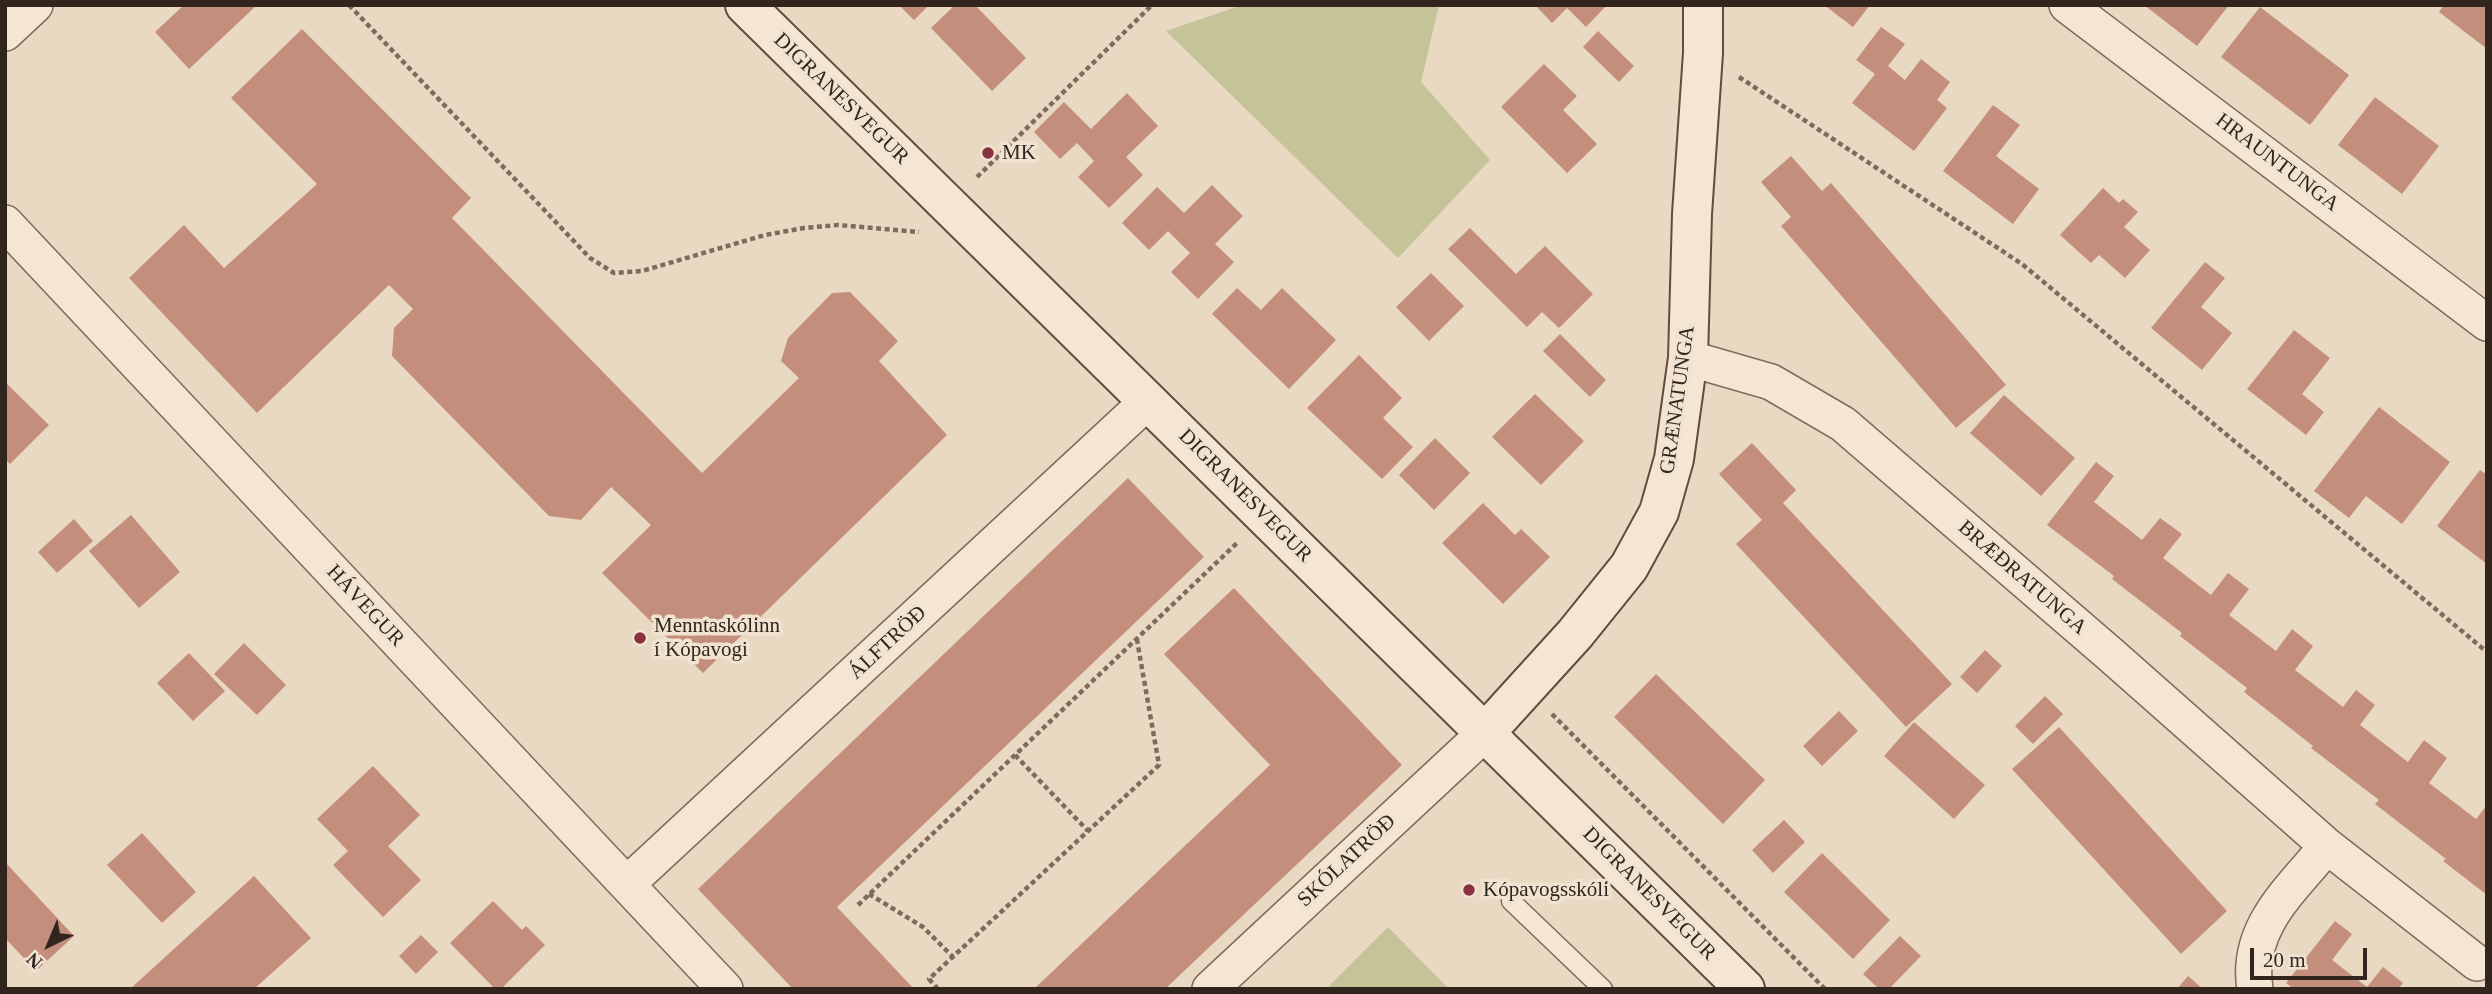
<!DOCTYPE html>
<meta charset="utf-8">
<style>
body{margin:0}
#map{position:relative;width:2492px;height:994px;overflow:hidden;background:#e9d8c2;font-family:"Times New Roman",serif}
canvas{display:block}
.frame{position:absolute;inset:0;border:7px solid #32251e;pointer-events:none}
.north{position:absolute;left:14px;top:910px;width:70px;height:70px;-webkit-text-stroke:5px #f1e3d1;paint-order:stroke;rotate:223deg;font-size:19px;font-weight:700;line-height:28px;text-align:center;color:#32251e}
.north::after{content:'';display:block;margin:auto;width:24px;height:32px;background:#32251e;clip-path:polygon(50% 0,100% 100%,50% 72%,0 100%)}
.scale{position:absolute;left:2250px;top:948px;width:117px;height:32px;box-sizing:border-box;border:4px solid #32251e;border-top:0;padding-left:9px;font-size:21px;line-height:24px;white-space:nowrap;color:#32251e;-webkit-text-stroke:5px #f1e3d1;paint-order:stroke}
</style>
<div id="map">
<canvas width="2492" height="994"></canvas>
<div class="frame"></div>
<div class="north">N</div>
<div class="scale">20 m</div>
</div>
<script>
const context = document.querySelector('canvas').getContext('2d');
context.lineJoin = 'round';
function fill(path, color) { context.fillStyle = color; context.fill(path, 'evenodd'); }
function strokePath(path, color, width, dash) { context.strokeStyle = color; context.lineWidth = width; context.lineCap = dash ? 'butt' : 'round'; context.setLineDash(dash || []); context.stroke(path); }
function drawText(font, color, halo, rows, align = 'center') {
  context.font = font + ' "Times New Roman",serif'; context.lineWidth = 7; context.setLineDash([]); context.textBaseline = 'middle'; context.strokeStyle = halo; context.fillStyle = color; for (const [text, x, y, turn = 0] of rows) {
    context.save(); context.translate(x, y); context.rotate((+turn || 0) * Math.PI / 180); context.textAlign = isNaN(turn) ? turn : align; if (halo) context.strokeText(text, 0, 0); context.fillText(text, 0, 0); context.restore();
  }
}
fill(new Path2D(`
 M1242,5H1439L1421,82L1490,160L1398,258L1166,31Z
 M1388,927L1449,989H1326Z`), '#c5c498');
fill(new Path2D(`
 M184,5H257L189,69L155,32Z
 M899,5H929L914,20Z
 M955,5H975L1026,58L992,91L931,28Z
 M1535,5H1607L1586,27L1567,8L1552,23Z
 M1824,5H1870L1853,27Z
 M2144,5H2229L2197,46Z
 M2444,5H2487V49L2439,12Z
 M2260,7L2349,75L2310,125L2221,57Z
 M1881,27L1905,44L1888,66L1905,80L1921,59L1950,82L1937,100L1947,108L1914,151L1852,103L1875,74L1856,60Z
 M302,29L471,198L452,218L702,473L799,378L781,361L788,338L832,293L850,292L898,341L879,361L947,435L703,673L602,573L651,525L611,487L581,520L549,516L392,356L394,328L413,309L389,285L257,413L129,278L184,225L224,268L317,184L231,98Z
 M1598,31L1634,66L1619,82L1583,47Z
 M1544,64L1577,96L1563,110L1597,144L1567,173L1501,107Z
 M1127,93L1158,126L1126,157L1143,175L1109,208L1078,177L1094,161L1077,143L1060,159L1034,132L1064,102L1091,129Z
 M2375,97L2439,146L2402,194L2338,145Z
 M1993,105L2020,125L1996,156L2039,189L2013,224L1943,171Z
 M1791,156L1822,191L1831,183L2006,385L1956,428L1781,226L1791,217L1761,182Z
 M1212,185L1243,216L1215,244L1234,262L1198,299L1171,272L1190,253L1168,231L1149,250L1122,223L1157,187L1184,213Z
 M2103,188L2119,203L2123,199L2138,212L2124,227L2150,250L2125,278L2099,255L2091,263L2060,235Z
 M1470,228L1516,274L1545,246L1593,294L1559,328L1542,312L1527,327L1448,249Z
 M2205,262L2225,278L2201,307L2232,333L2202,370L2151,328Z
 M1431,273L1464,306L1429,341L1396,307Z
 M1237,288L1261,310L1282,288L1336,340L1289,389L1212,314Z
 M2294,330L2330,358L2302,394L2324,412L2306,435L2247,389Z
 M1560,334L1606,380L1590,397L1543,351Z
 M1359,355L1402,398L1383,418L1413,447L1382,479L1307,408Z
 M5,382L49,425L10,464L5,459Z
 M1535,394L1584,441L1541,485L1492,437Z
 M2004,395L2075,458L2041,496L1970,433Z
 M2379,407L2450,462L2402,524L2366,496L2349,518L2314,491Z
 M1435,438L1470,473L1434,510L1399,475Z
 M1752,443L1796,490L1783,503L1952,684L1906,727L1736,544L1762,520L1719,474Z
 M2096,462L2114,476L2094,502L2142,540L2160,518L2182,534L2163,558L2211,595L2228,573L2249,589L2229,615L2276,651L2292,629L2313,646L2295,670L2343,707L2356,690L2375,705L2360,725L2408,762L2424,740L2447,758L2429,783L2476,819L2487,805V895L2443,861L2446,859L2375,804L2379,800L2311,748L2313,746L2244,692L2247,688L2180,636L2182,633L2112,579L2114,576L2047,525Z
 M2480,470L2487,475V564L2437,526Z
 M1128,478L1204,557L837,907L914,989H793L698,889Z
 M1483,503L1515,535L1521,529L1550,557L1503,604L1442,543Z
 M131,515L180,572L139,608L89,551Z
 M74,519L93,541L57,573L38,552Z
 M1234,588L1402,765L1165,989H1034L1270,765L1164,654Z
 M244,643L286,685L257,715L214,674Z
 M1985,650L2002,666L1977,693L1960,677Z
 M189,653L225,691L193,721L157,683Z
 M1656,674L1765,780L1723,824L1614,717Z
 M2045,696L2063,714L2033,744L2015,726Z
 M1839,711L1858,731L1822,766L1803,746Z
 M1914,722L1985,785L1954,819L1884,756Z
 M2059,727L2227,911L2181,954L2012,769Z
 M373,766L420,815L388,846L421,880L383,917L333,865L348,851L317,819Z
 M1784,820L1805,842L1773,873L1752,850Z
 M142,833L196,892L162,923L107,865Z
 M1822,853L1890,920L1853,959L1784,892Z
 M5,862L74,936L36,971L5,938Z
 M254,876L311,938L254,989H130Z
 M493,901L522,930L526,926L545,945L501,989H495L450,943Z
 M2335,921L2352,934L2332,960L2367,987L2383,967L2403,983L2398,989H2294L2286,983Z
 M421,935L438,952L416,974L399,956Z
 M1900,936L1921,956L1889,989H1879L1863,974Z
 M2188,976L2203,989H2177Z`), '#c38f7c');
const lane = new Path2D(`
 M1511,901L1603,989`);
const street = new Path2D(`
 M2067,5L2487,323
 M5,33L35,5
 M5,223L725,989
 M1688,358L1771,382L1843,424L2111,655L2327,846L2477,963
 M627,884L1148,401
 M1210,989L1485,733
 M2255,989C2245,928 2291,890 2327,846`);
const secondary = new Path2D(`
 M745,5L1745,989
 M1485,733L1575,634L1629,567L1659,512L1674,459L1688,358L1692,214L1703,53V5`);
strokePath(lane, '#816a5b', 21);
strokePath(street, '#816a5b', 38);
strokePath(secondary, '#634b3e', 42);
strokePath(new Path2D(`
 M349,5L590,258L614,273L642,271L765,235L804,228L838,225L919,232
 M1739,77L2022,264L2487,652
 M977,177L1152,5
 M1552,714L1825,989
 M1015,755L1088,831
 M869,894L923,927L953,957
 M858,905L1237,543
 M938,989L929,979L1159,765L1137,640`), '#816a5b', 4.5, [5, 3.5]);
strokePath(lane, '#f5e6d4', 18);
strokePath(street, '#f5e6d4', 35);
strokePath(secondary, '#f5e6d4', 38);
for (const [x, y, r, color] of [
 [988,153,7,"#8a313f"],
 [640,638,7,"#8a313f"],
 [1469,890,7,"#8a313f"]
]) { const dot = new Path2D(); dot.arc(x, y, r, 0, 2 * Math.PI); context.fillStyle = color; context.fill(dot); strokePath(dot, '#f1e3d1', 2.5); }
drawText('21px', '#32251e', '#f1e3d1', [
 ["DIGRANESVEGUR",841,99,44],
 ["HRAUNTUNGA",2277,163,37],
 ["GRÆNATUNGA",1678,400,-82],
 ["DIGRANESVEGUR",1245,496,45],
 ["BRÆÐRATUNGA",2022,578,41],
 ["HÁVEGUR",365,606,47],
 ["ÁLFTRÖÐ",888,643,-43],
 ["SKÓLATRÖÐ",1347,861,-43],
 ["DIGRANESVEGUR",1649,894,45]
]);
drawText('21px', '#32251e', '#f1e3d1', [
 ["MK",1002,153],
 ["Menntaskólinn",654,626],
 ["í Kópavogi",654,650],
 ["Kópavogsskóli",1483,890]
], 'left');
</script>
